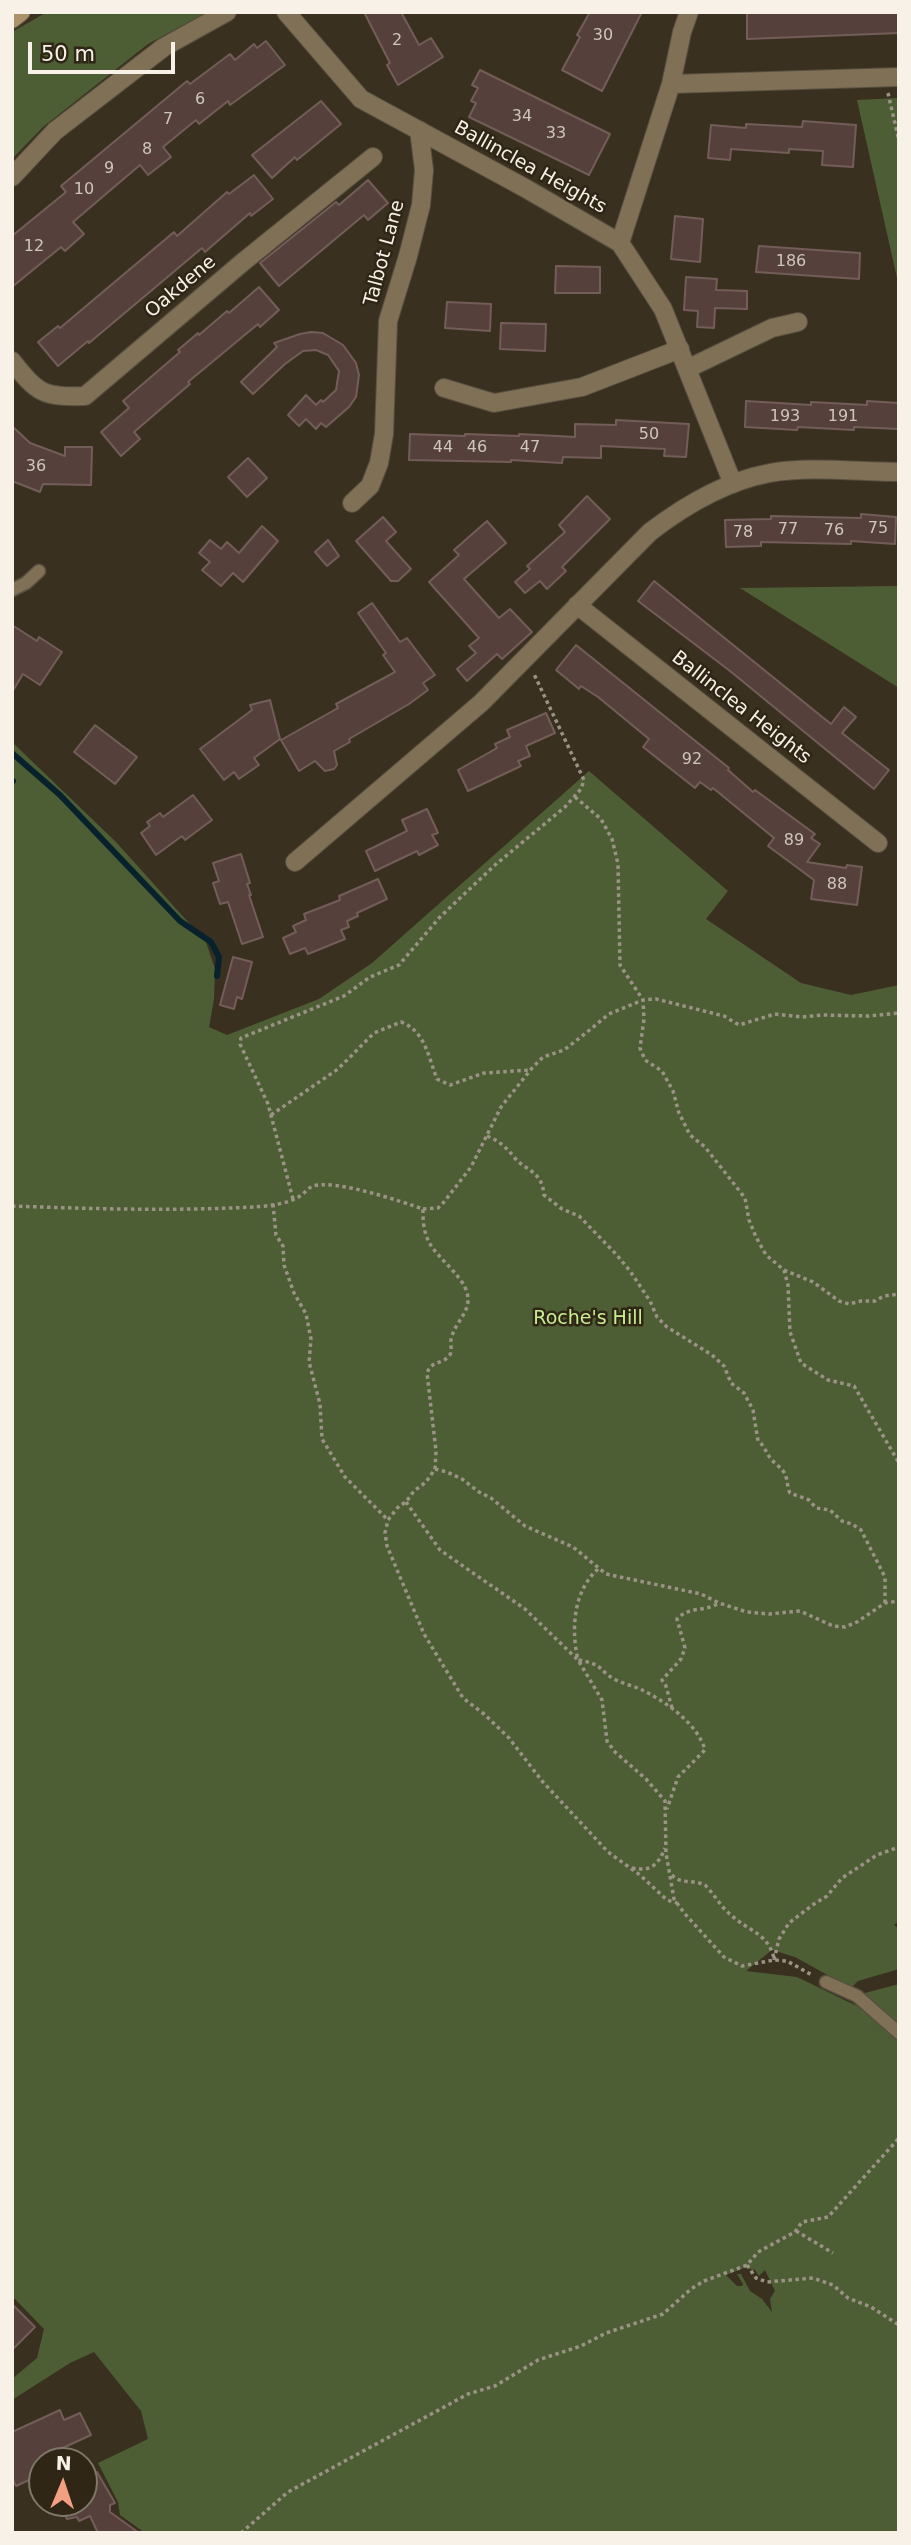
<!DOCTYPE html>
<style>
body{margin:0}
#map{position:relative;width:911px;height:2545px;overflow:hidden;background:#3a3020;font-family:"DejaVu Sans",sans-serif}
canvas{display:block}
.frame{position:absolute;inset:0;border:14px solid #f7f1e7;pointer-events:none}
.north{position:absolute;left:28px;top:2447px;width:70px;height:70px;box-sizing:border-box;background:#2f2616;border:2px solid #7f776a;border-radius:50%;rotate:2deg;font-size:19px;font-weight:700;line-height:28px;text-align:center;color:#f7f1e7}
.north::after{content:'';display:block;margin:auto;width:24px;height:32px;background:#f39f84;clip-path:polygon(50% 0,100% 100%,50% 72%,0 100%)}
.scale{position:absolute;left:28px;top:42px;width:147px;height:32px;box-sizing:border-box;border:4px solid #f7f1e7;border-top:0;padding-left:9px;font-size:21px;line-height:24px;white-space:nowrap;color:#f7f1e7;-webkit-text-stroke:5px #2f2616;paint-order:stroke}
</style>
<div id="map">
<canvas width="911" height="2545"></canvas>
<div class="frame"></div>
<div class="north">N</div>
<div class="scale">50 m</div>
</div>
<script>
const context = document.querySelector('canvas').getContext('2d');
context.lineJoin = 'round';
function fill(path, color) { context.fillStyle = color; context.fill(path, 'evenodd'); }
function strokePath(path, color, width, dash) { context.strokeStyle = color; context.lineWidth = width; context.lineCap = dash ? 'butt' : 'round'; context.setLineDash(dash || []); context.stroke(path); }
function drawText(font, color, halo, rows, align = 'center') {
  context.font = font + ' "DejaVu Sans",sans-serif'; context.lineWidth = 5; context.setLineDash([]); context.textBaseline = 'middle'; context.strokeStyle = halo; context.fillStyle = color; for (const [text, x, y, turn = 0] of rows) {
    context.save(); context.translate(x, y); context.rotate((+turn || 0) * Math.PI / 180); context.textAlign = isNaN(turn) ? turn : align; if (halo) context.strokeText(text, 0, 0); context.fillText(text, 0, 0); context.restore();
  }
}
fill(new Path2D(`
 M47,12H207L148,44L43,127L12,159V32Z
 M899,98V287L857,100Z
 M899,586V688L740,588Z
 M12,742L116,842L206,942L215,969L214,999L209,1027L227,1035L319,999L372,963L589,771L728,891L706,919L801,983L851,995L899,985V1921L894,1925L899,1929V1969L858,1981L851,1988L795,1957L772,1950L746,1971L797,1977L857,2006L899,2040V2533H145L120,2515L118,2502L98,2463L148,2439L141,2411L94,2352L70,2363L12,2400V2379L37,2358L44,2329L12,2296ZM744,2268L755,2270L759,2276L765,2270L775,2291L770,2299L772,2312L762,2299L750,2291L741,2274H737L743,2284L742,2286H737L726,2275Z
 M899,1984V2027L861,1994Z`), '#4d5e34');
strokePath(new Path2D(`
 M12,753L60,795L180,921L211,942L219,957L217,976
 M12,782L13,781`), '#07222d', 6);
const building = new Path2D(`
 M364,12H401L419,45L431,38L443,57L398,85L387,65L390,63Z
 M590,12H642L602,91L562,70L580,37L577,35Z
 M899,12V33L747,39V13Z
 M266,41L285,65L230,105L228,101L199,124L196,120L163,147L171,157L148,175L140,165L73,222L84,234L65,251L61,247L12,287V236L66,192L61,186L187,81L190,84L230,54L235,60L254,44L257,48Z
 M480,70L610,134L589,175L469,117L476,103L471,101L478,88L472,85Z
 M321,101L341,124L297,160L295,157L272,178L252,155Z
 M803,121L856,125L853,167L822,165L823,151L789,149V153L731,149L730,160L708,158L711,125L746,128V124L802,127Z
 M254,175L273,199L251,216L250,213L205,252L202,248L89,343L88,341L58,366L38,342L58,326L60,328L174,232L177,236L227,192L229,194Z
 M368,180L388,203L368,220L364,215L279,286L260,263L336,202L339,205Z
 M675,216L703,219L700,262L671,259Z
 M759,246L860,253L859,279L756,272Z
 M556,266L600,267V293H555Z
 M686,277L717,279L716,290L747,291V309L715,308L714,328L697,327L698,311L684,310Z
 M259,287L279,310L260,327L258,324L188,382L190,384L134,432L140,439L121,456L101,432L129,408L123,401L180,352L178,350L198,333L199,335L227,311L229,313Z
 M447,302L491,304L490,331L445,328Z
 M501,323L546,324L545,351L500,349Z
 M311,332L323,333L343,345L356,363L359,375L356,397L349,407L326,427L321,423L316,429L306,419L299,426L288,415L306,395L316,405L321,400L323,402L336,390L339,371L328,355L316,350L303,351L285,364L253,394L241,382L277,347L274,343L300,334Z
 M746,401L811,405V402L867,405V401L899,403V429L854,427V430L798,427L797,430L745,427Z
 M616,420L689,424L686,457L664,456L665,449L601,446V458L563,457L562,463L511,460V462L409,460L410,434L465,436V434L519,436V434L575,437V424L616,425Z
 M12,426L30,443L65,456V447H92L91,485L43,484L40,492L12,481Z
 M248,458L267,478L247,497L228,477Z
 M587,496L610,519L562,567L566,571L547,589L540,581L525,593L515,582L530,569L527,566L565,532L559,525Z
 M861,514L896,517L895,544L851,541V544L761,542V546L726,547L725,520L771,519V516L861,518Z
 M383,517L396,532L386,541L411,569L398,581H391L356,541Z
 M487,521L506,543L464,579L499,618L510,609L532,632L502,659L497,654L467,681L457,669L476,653L469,646L479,638L429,582L459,555L454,550Z
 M262,526L278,541L243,582L233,573L221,586L202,570L210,562L199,553L210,540L221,549L227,542L239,553Z
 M328,540L339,556L327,566L315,552Z
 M654,581L831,724L844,707L856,717L842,733L889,770L874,789L730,671L638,601Z
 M372,603L400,642L407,638L435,675L423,683L428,690L409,704L349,739L350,742L334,751L337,765L334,769L325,771L315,761L299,771L281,740L338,708L336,704L395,672L383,655L386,653L358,613Z
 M12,625L37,641L39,637L62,652L40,685L23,674L12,692Z
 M576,645L729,768L728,770L753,792L755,790L815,834L811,838L820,844L807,862L846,868L847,865L862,867L857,905L811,899L814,880L768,846L774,838L713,788L711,790L700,782L695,788L643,747L649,739L598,697L581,686L579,689L556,670Z
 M270,700L280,739L254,758L259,765L239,779L234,772L224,780L200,749L252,710L250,705Z
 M546,713L555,733L526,746L530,756L518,761L521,766L468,791L458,770L497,748L495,744L510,737L507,730Z
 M95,725L137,757L115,784L74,752Z
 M193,795L212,820L185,840L182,836L156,855L141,833L150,826L147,822L160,813L163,817Z
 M427,809L438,833L432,835L438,845L419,855L417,851L375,871L366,851L407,831L402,820Z
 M241,854L250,883L247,884L251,895H249L263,937L242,944L228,902L220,904L213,883L219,881L213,863Z
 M378,879L387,899L357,913L358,916L347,921L349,927L341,930L345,939L308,954L305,948L290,954L283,938L296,932L293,926L306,920L304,914L340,900L339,896Z
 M233,957L252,962L242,999L237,997L234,1009L220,1005Z
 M12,2304L35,2327L12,2350Z
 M60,2410L64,2420L80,2413L91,2435L56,2451L61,2461H42V2474L16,2486L12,2478V2432Z
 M97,2472L115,2503L110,2505V2512L139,2533H98L90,2516L79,2521L77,2517L67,2519L59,2503H84V2478Z`);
fill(building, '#55403c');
strokePath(building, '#735d59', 2);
const lane = new Path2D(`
 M12,590L26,583L39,571
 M826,1982L857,1996L899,2033`);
const street = new Path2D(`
 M286,12L361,99L525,188L620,243L663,309L733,484
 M671,84L682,32L689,12
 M12,177L55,131L164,47L227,12
 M620,243L671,84L899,77
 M12,361C38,394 43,397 85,396L243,262L373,157
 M689,368L772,328L798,322
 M444,388L494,403L582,387L680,349
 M352,503L370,486L379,463L384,434L388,321L408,256L421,205L424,170L419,130
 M577,605L878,843
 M295,862L481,703L650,532C684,506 726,481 770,473C809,466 858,472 899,472`);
const secondary = new Path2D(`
 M12,19L21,12`);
strokePath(lane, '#584f40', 15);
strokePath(street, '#584f40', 20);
strokePath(secondary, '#584f40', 20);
strokePath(new Path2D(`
 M888,93L899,141
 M575,797L601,819L612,839L618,864L620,965L643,1000L644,1019L640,1048L645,1060L662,1071L673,1091L679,1113L690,1135L705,1147L745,1198L749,1220L756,1237L766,1255L784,1270L788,1285L790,1332L801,1363L828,1380L854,1386L899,1463
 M271,1115L338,1069L374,1033L401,1022C425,1031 428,1056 437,1079L450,1085L484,1073L530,1070
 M487,1136C499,1141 506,1147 514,1157C525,1171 542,1170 544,1195L562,1209L579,1216L616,1254L630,1271L650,1301L657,1317L667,1327L712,1355L724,1366L731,1383L744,1393L753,1410L758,1441C765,1446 766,1453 771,1459C776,1465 784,1469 786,1477C788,1482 787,1487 790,1493L809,1500L816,1508L830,1510L842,1521L852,1524L861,1530L885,1577V1603
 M293,1199L268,1104L240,1044L241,1038L344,996L370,977L399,965L440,917L495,865L565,807L581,789L584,780L534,674
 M273,1204L276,1235L283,1246L284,1265L294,1293L306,1314L311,1339L309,1362L320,1404L322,1439L345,1477L388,1520
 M12,1206C93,1209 173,1211 254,1207C268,1206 288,1204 300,1196C305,1193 308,1188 313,1186C335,1179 400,1201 423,1209C422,1250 440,1252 462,1282C479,1309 455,1318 451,1340C450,1345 453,1352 449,1356C441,1365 432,1360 427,1373L436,1451L435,1469L426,1482L414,1491L406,1502L399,1506L388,1520L385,1533L387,1546L424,1634L463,1698L484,1714L509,1738L542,1781L608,1852L640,1875L667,1900L677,1903
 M423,1209L438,1208L444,1202L471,1167L501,1107L532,1068L543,1057L564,1050L581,1037L609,1014L643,1000L656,999L724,1016L739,1025L775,1014L802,1017L822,1015L869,1016L899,1013
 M784,1270L813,1282L839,1301L849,1304L861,1301H875L884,1296L899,1294
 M435,1469L447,1472L462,1479L479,1492L491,1498L525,1526L573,1547L606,1574L701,1594L719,1603L747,1612L769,1614L800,1611L833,1626L845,1627L857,1622L885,1603L899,1601
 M406,1502L440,1550L525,1609L578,1660L602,1700L607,1741L615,1752L646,1779L665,1801L666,1853L674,1899L685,1914L724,1957L742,1966L774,1960L787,1961L812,1975
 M598,1569C573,1591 571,1630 578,1660C605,1664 598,1671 616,1680C624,1684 634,1686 642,1690C665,1701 698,1724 705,1750L678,1777L667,1809
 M672,1708L666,1686L662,1680L681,1659L685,1648L677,1619C689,1606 705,1612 719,1603
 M632,1868C651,1872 658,1865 665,1848
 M672,1875C681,1885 693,1879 705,1885C714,1894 721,1907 731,1915C748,1931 768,1933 774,1958
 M774,1960L779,1939L789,1923L814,1904L827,1896L842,1878L877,1855L899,1847
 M796,2231L833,2253
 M747,2265L756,2278L767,2282L813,2278L833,2285L848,2298L871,2307L899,2325
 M241,2533L288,2492L468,2394L495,2386L538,2360L581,2346L606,2333L663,2314L691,2289L704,2281L747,2265L758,2252L795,2232L802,2222L828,2217L899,2138`), '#9b9386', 3.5, [3.5, 3.5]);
strokePath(lane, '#7f7056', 12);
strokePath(street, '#7f7056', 18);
strokePath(secondary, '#ab9268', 18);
drawText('16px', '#cec5bc', null, [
 ["30",603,36],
 ["2",397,41],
 ["6",200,100],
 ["34",522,117],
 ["7",168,120],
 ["33",556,134],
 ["8",147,150],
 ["9",109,169],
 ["10",84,190],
 ["12",34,247],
 ["186",791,262],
 ["193",785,417],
 ["191",843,417],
 ["50",649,435],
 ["44",443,448],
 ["46",477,448],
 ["47",530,448],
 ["36",36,467],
 ["75",878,529],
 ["77",788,530],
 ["76",834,531],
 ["78",743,533],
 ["92",692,760],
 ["89",794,841],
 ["88",837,885]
]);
drawText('19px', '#f7f1e7', '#2f2616', [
 ["Ballinclea Heights",530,168,29],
 ["Talbot Lane",385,253,-75],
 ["Oakdene",181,287,-40],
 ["Ballinclea Heights",741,708,38]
]);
drawText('19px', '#c7ed91', '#2f2616', [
 ["Roche's Hill",588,1319]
]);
</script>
